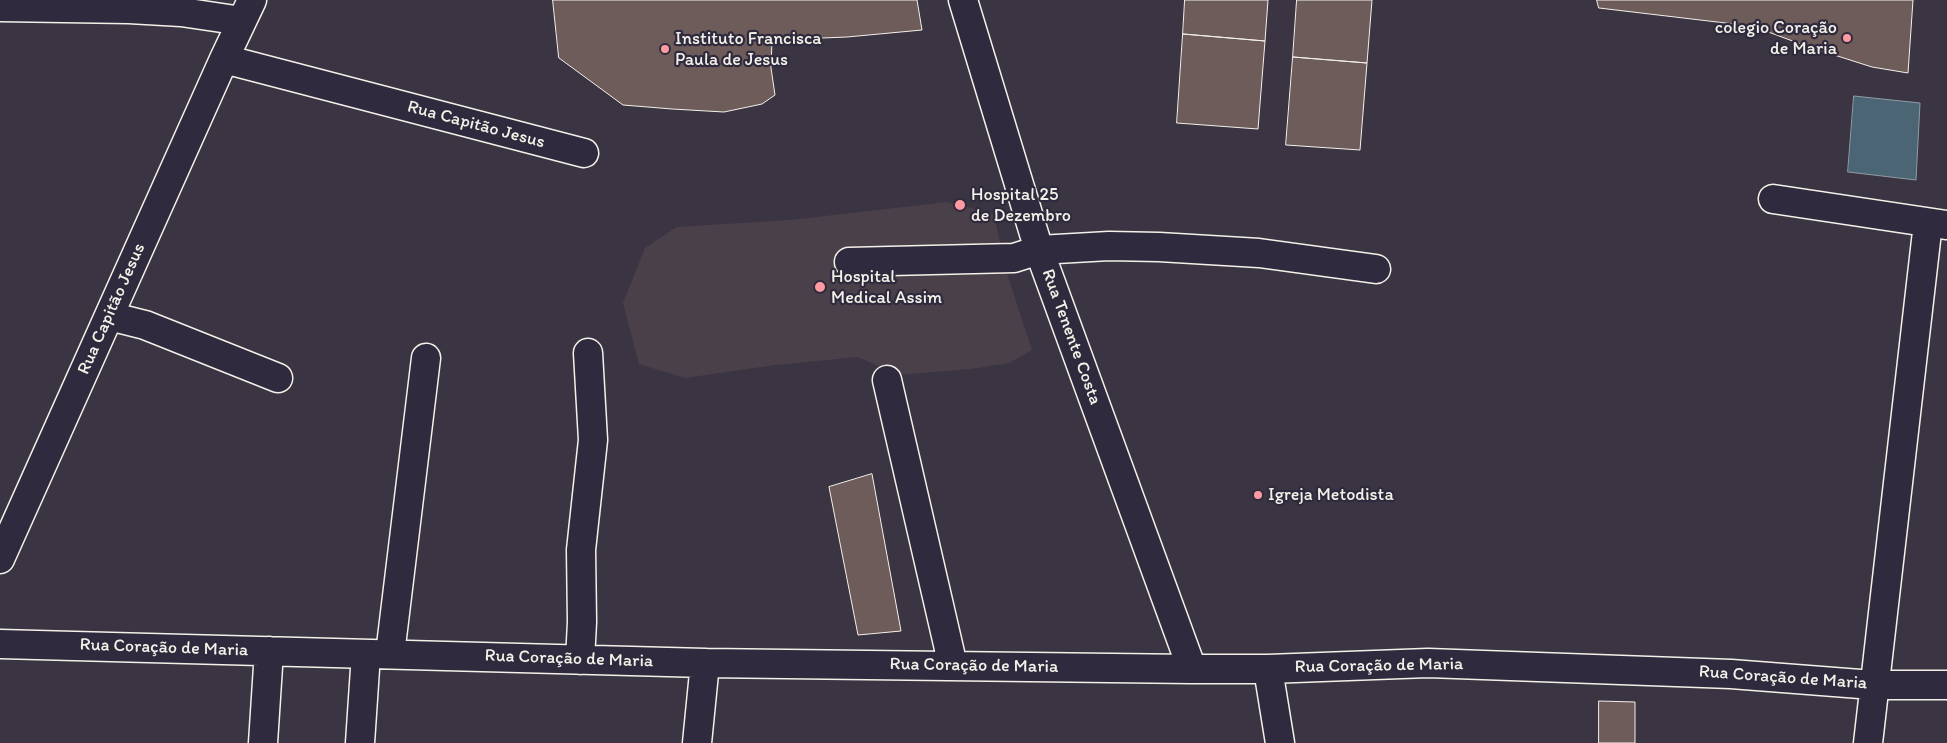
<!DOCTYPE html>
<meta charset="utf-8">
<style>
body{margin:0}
canvas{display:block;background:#3b3443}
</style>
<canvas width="1947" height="743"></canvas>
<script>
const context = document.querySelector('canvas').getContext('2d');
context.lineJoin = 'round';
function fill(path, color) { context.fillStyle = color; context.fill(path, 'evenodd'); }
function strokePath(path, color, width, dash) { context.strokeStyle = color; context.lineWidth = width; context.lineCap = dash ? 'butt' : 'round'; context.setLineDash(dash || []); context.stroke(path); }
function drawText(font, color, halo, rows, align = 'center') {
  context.font = font + ' Itim,sans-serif'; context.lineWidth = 4.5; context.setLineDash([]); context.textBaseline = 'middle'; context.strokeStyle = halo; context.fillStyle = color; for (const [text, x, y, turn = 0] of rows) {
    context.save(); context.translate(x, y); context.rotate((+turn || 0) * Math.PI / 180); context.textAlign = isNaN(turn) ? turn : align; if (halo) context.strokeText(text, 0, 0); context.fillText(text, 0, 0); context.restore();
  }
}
fill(new Path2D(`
 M947,202L994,214L1006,271L1032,350L1009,363L971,369L897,375L858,357L775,365L685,378L639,364L623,303L645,248L677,227L791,220Z`), '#4a404a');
const water = new Path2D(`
 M1854,96L1920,103L1916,180L1848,172Z`);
fill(water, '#4c6575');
strokePath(water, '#8f9da3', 1);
const building = new Path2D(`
 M553,0H917L922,30L847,37L772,40L771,68L775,95L762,104L724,112L672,109L623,105L559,58Z
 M1185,0H1268L1265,41L1183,34Z
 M1297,0H1372L1367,63L1293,57Z
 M1597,0H1913L1908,73L1872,67L1806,46L1763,30L1734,24L1599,8Z
 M1183,34L1265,41L1258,129L1177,123Z
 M1293,57L1367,63L1360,150L1286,145Z
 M872,474L901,631L858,635L829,487Z
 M1599,701L1635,702V743H1599Z`);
fill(building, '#6d5c5a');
strokePath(building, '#f4f1e8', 1);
const minor = new Path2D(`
 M963,0L1039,250L1192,669
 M0,7L129,9L181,12L242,21
 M224,59L584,153
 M1773,199L1946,225
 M849,262L1014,258L1039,250L1109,246L1159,247L1259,253L1376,269
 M109,316L145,325L278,378
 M887,380L953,666
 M0,559L224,59L252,0
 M0,644L705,663L1192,669H1268L1428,663L1731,674L1873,685H1947
 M390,654L426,358
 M580,660L582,622L581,550L593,440L588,353
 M1268,669L1280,743
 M263,743L269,651
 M360,743L366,654
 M697,743L705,663
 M1868,743L1928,223`);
strokePath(minor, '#f4f1e8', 31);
strokePath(minor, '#2f2a3d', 28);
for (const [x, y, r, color] of [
 [1847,38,5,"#ff9aa2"],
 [665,49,5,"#ff9aa2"],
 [960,205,6,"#ff9aa2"],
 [820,287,6,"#ff9aa2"],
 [1258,495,5,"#ff9aa2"]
]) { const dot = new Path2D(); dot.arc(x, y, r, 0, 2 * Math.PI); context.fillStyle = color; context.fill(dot); strokePath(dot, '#2f2a3d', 2); }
drawText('18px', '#f4f1e8', '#2f2a3d', [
 ["colegio Coração",1837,28,"right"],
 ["de Maria",1837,49,"right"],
 ["Instituto Francisca",675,39],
 ["Paula de Jesus",675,60],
 ["Hospital 25",971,195],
 ["de Dezembro",971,216],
 ["Hospital",831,277],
 ["Medical Assim",831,298],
 ["Igreja Metodista",1268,495]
], 'left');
drawText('18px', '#f4f1e8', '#2f2a3d', [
 ["Rua Capitão Jesus",476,125,15],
 ["Rua Capitão Jesus",112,309,-66],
 ["Rua Tenente Costa",1071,337,70],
 ["Rua Coração de Maria",164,648,2],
 ["Rua Coração de Maria",569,659,2],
 ["Rua Coração de Maria",974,666,1],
 ["Rua Coração de Maria",1379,666,-1],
 ["Rua Coração de Maria",1783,678,4]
]);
</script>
